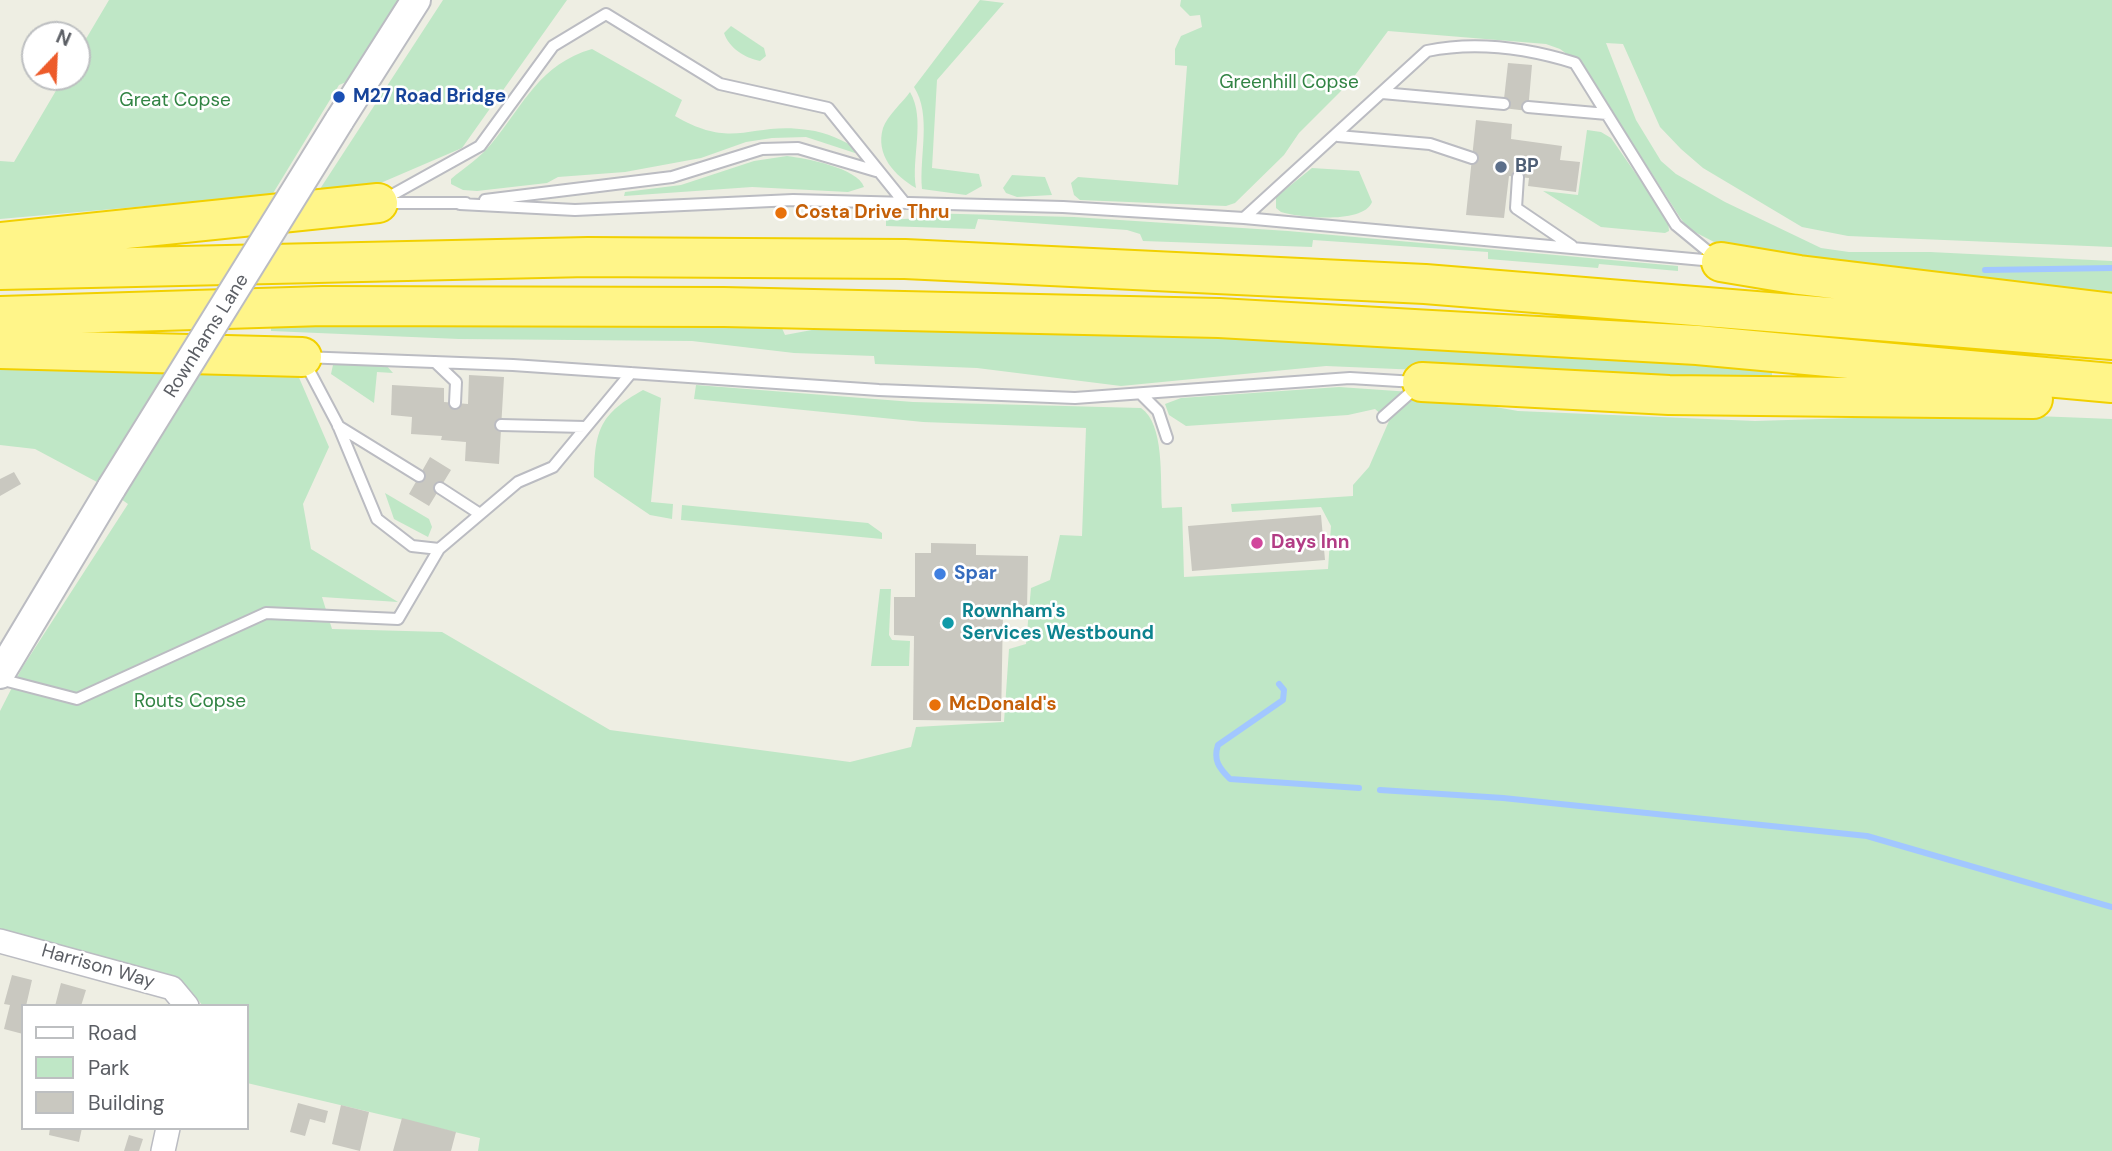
<!DOCTYPE html>
<style>
body{margin:0}
#map{position:relative;width:2112px;height:1151px;overflow:hidden;background:#eeeee3;font-family:"DM Sans",sans-serif}
canvas{display:block}
.legend{position:absolute;left:21px;top:1004px;width:228px;height:126px;box-sizing:border-box;background:#fff;border:2px solid #bdbfc1;margin:0;padding:9px 12px;list-style:none;font-size:21px;color:#5b5e64}
.legend li{display:flex;align-items:center;gap:14px;height:35px}
.legend b{width:35px;border:2px solid #bdbfc1}
.north{position:absolute;left:21px;top:21px;width:70px;height:70px;box-sizing:border-box;background:#fff;border:2px solid #bdbfc1;border-radius:50%;rotate:23deg;font-size:19px;font-weight:700;line-height:28px;text-align:center;color:#5b5e64}
.north::after{content:'';display:block;margin:auto;width:24px;height:32px;background:#ed5b2a;clip-path:polygon(50% 0,100% 100%,50% 72%,0 100%)}
</style>
<div id="map">
<canvas width="2112" height="1151"></canvas>
<ul class="legend">
<li><b style="height:9px;background:#fff"></b>Road</li>
<li><b style="height:19px;background:#bfe7c6"></b>Park</li>
<li><b style="height:19px;background:#c9c8c0"></b>Building</li>
</ul>
<div class="north">N</div>
</div>
<script>
const context = document.querySelector('canvas').getContext('2d');
context.lineJoin = 'round';
function fill(path, color) { context.fillStyle = color; context.fill(path, 'evenodd'); }
function strokePath(path, color, width, dash) { context.strokeStyle = color; context.lineWidth = width; context.lineCap = dash ? 'butt' : 'round'; context.setLineDash(dash || []); context.stroke(path); }
function drawText(font, color, halo, rows, align = 'center') {
  context.font = font + ' "DM Sans",sans-serif'; context.lineWidth = 5; context.setLineDash([]); context.textBaseline = 'middle'; context.strokeStyle = halo; context.fillStyle = color; for (const [text, x, y, turn = 0] of rows) {
    context.save(); context.translate(x, y); context.rotate((+turn || 0) * Math.PI / 180); context.textAlign = isNaN(turn) ? turn : align; if (halo) context.strokeText(text, 0, 0); context.fillText(text, 0, 0); context.restore();
  }
}
fill(new Path2D(`
 M109,0H398L351,80L339,85L272,195L0,219V161L14,162L64,77H77V54Z
 M443,0H567L462,148L362,191L318,192Z
 M980,0L1004,3L937,80L932,168L979,174L982,186L966,195L922,189C919,156 932,115 914,87Z
 M1181,0H2112V247L1848,236L1802,227L1703,168L1681,149L1660,127L1623,44L1606,43L1636,120L1661,161L1676,174L1725,202L1821,248L1849,252H1930L2112,261V296L1917,270L1773,255L1716,243L1689,229L1681,219L1582,65L1560,49L1546,44L1388,31L1350,82L1299,133L1284,155L1235,203L1226,206L1080,200L1074,195L1071,183L1078,177L1178,185L1187,66L1175,65V49L1181,36L1202,27L1200,15L1190,16L1180,6Z
 M731,26L764,48L766,56L760,61C745,58 729,48 724,33Z
 M592,49L682,100L675,116C735,151 751,121 808,130C827,132 843,141 859,149L855,153L806,137L772,138L746,142L701,158L625,172L558,177L547,183L477,191L463,190L451,184V179C464,168 481,157 492,143C524,104 540,64 592,49Z
 M910,92C926,119 911,158 916,188C895,176 875,155 883,128C887,116 903,102 910,92Z
 M1587,130L1601,132L1611,138L1668,220L1669,231L1665,233L1601,227L1543,191L1578,195Z
 M787,156C805,158 858,168 864,187L848,192L752,187L624,196L625,192L681,185L754,161Z
 M1312,168L1359,171L1372,202C1364,224 1300,218 1281,212L1276,208V197Z
 M1012,175L1045,177L1052,195L1017,197L1006,193L1003,188Z
 M922,213L1074,217L1288,231L1678,266V271L1599,264L1598,268L1488,259V252L1313,240L1312,247L1143,241L1140,234L1127,230L978,219L975,229L886,226V220L921,218Z
 M465,323L781,326L785,335L833,326C1146,333 1460,345 1772,371V379L1584,377L1326,366L1121,386L977,368L875,364L874,356L794,353L692,341L459,339L271,331V325Z
 M342,363L386,365L393,373L377,372L374,403L331,374L333,365Z
 M0,366H294L329,447L303,504L311,549L398,602L322,597L332,629L442,632L610,730L850,762L911,747L916,727L1004,722L1009,649L1026,644L1031,588L1050,580L1060,535L1082,536L1086,428L923,422L694,399L696,385L913,402L1141,408C1165,424 1160,480 1162,508L1182,507L1184,577L1328,569L1331,526L1321,507L1232,512L1231,504L1353,496V485L1369,467L1389,421L1375,409L1348,415L1186,426L1169,415L1165,404L1181,398L1339,387L1411,392L1518,411L1755,421L1985,414L2112,419V1151H478L480,1138L247,1083V1006H203L191,991L177,983L0,932V711L22,668L128,504L97,482L35,449L0,445Z
 M643,390L661,398L651,502L673,504L672,519L650,515L594,477C595,429 600,414 643,390Z
 M385,493L429,519L432,527L428,537L394,519Z
 M682,505L868,523L882,533V539L681,520Z
 M880,589H891L889,635L892,640L910,641L909,666H871Z`), '#bfe7c6');
strokePath(new Path2D(`
 M1985,270L2112,268
 M1279,684L1284,690L1283,700L1218,745C1213,760 1219,768 1230,779L1359,788
 M1380,790L1503,798L1867,836L2112,907`), '#a2c7ff', 6);
fill(new Path2D(`
 M1508,63L1532,65L1528,111L1503,108Z
 M1476,120L1512,124L1511,139L1562,146L1560,160L1580,162L1576,192L1528,186L1529,178L1509,176L1504,218L1466,215Z
 M469,375L504,377L499,464L465,461L466,442L441,440L442,436L411,434L412,417L391,415L392,385L444,388V402L468,404Z
 M430,457L451,470L429,506L409,494Z
 M14,472L21,484L0,496V479Z
 M1321,515L1325,560L1192,571L1188,526Z
 M931,543L976,544V555L1028,556L1027,611H1003L1001,721L913,720L914,636L894,635V597H915V553H931Z
 M12,975L32,980L26,1006H23V1034L4,1029L10,1005L4,1004Z
 M61,983L86,990L81,1006H55Z
 M298,1103L328,1111L325,1123L310,1119L305,1136L290,1132Z
 M341,1105L369,1112L360,1151L332,1144Z
 M402,1118L456,1132L451,1151H393Z
 M50,1128H82L79,1142L49,1135Z
 M129,1135L143,1139L139,1151H124Z`), '#c9c8c0');
const service = new Path2D(`
 M1382,93L1504,104
 M1528,107L1607,114
 M1338,136L1430,144L1472,158
 M1518,177L1516,208L1572,246
 M383,200L480,146L553,46L606,14L720,84L828,108L903,201
 M485,200L672,177L762,149L798,148L876,171
 M384,203H466
 M460,204L575,210L793,200L1063,207L1244,218L1714,261
 M1244,218L1427,51C1476,41 1527,48 1575,63L1676,225L1716,258
 M435,362L456,382L455,403
 M631,373L553,467L518,482L439,549L412,546L377,519L338,425L302,357L513,365L879,390L1075,398L1350,378L1416,382
 M1142,395L1158,411L1167,438
 M1383,417L1418,386
 M501,425L585,427
 M338,426L419,476
 M440,488L480,514
 M0,679L77,699L266,613L398,619L439,549`);
const minor = new Path2D(`
 M0,941L172,988L187,1006
 M163,1151L168,1128`);
const tertiary = new Path2D(`
 M339,121L416,0
 M0,674L112,487`);
const motorway = new Path2D(`
 M0,242L378,203
 M1721,262L1799,275L2112,313
 M0,270L588,257L905,259L1425,284L2112,340
 M0,316L323,306L724,307L1219,318L1697,345L2112,383
 M0,349L302,357
 M1422,382L1669,395L2033,399`);
strokePath(service, '#bbbcc2', 14);
strokePath(minor, '#bbbcc2', 26);
strokePath(tertiary, '#bbbcc2', 32);
strokePath(motorway, '#f1d000', 42);
strokePath(service, '#fff', 10);
strokePath(minor, '#fff', 23);
strokePath(tertiary, '#fff', 28);
strokePath(motorway, '#fff589', 38);
const tertiaryBridge = new Path2D(`
 M112,487L339,121`);
strokePath(tertiaryBridge, '#bbbcc2', 32, []);
strokePath(tertiaryBridge, '#fff', 28);
for (const [x, y, r, color] of [
 [339,97,7,"#1a4fb4"],
 [1501,167,7,"#5c6f8a"],
 [781,213,7,"#e8710a"],
 [1257,543,7,"#d1479c"],
 [940,574,7,"#3f7fe0"],
 [948,623,7,"#0f9aa8"],
 [935,705,7,"#e8710a"]
]) { const dot = new Path2D(); dot.arc(x, y, r, 0, 2 * Math.PI); context.fillStyle = color; context.fill(dot); strokePath(dot, '#fff', 2.5); }
drawText('19px', '#328444', '#fff', [
 ["Greenhill Copse",1289,83],
 ["Great Copse",175,101],
 ["Routs Copse",190,702]
]);
drawText('bold 19px', '#164399', '#fff', [
 ["M27 Road Bridge",353,97]
], 'left');
drawText('bold 19px', '#4e5e75', '#fff', [
 ["BP",1515,167]
], 'left');
drawText('bold 19px', '#c56008', '#fff', [
 ["Costa Drive Thru",795,213],
 ["McDonald's",949,705]
], 'left');
drawText('19px', '#5b5e64', '#fff', [
 ["Rownhams Lane",207,336,-58],
 ["Harrison Way",98,967,16]
]);
drawText('bold 19px', '#b23c85', '#fff', [
 ["Days Inn",1271,543]
], 'left');
drawText('bold 19px', '#366cbe', '#fff', [
 ["Spar",954,574]
], 'left');
drawText('bold 19px', '#0d838f', '#fff', [
 ["Rownham's",962,612],
 ["Services Westbound",962,634]
], 'left');
</script>
